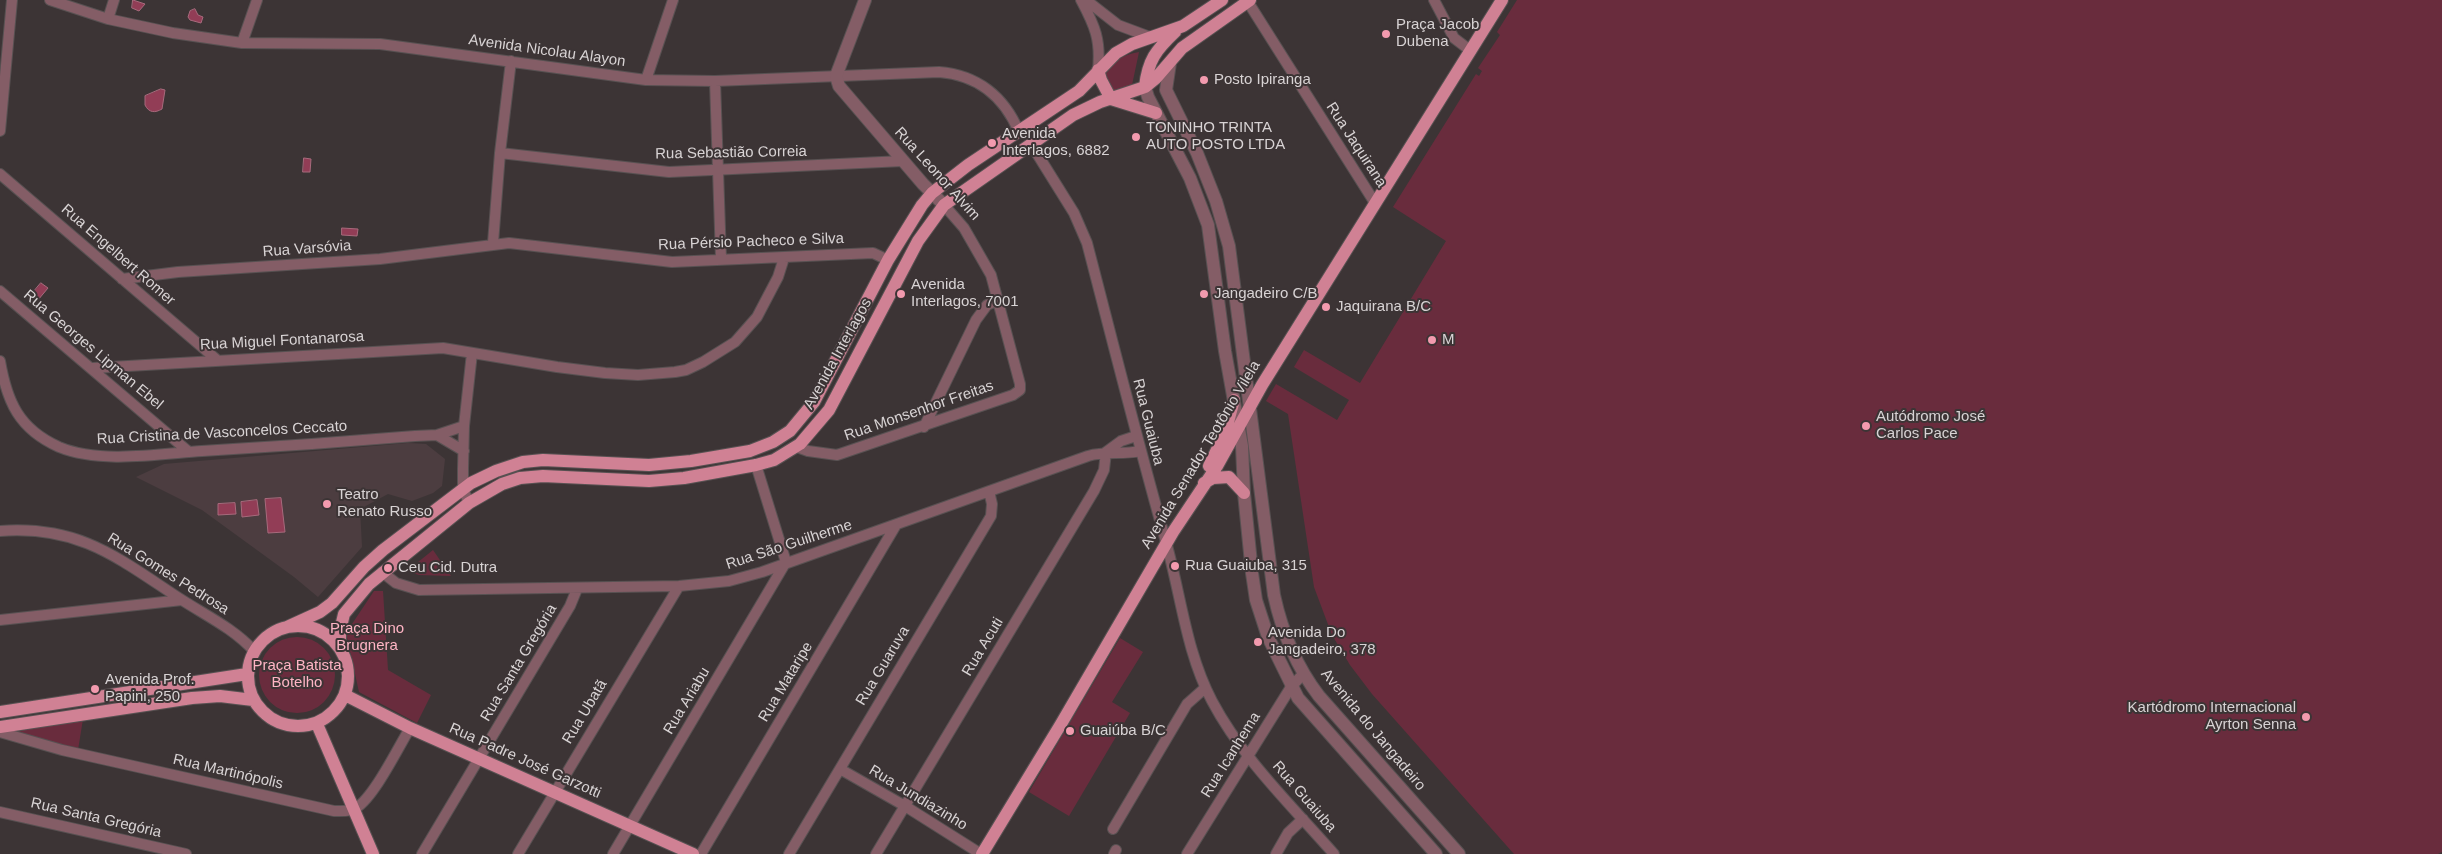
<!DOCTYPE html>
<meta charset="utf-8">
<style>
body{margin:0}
canvas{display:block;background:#3c3435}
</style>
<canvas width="2442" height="854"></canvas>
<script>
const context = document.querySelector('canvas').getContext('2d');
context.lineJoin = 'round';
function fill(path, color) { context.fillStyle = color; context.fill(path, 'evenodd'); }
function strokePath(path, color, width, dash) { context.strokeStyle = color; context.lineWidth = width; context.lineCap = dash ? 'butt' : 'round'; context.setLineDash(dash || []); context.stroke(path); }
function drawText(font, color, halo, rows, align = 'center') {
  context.font = font + ' Arial,sans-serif'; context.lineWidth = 4; context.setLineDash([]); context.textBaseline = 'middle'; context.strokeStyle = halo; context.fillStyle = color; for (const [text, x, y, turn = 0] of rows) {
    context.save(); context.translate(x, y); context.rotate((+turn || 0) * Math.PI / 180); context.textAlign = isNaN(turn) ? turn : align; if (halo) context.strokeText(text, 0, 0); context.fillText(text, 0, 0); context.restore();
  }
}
fill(new Path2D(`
 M408,443L426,444L445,459L442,486L433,493L412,501L388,494L360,509L362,547L318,597L294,577L202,510L136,477L164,464Z`), '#4c3d40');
fill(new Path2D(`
 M1517,0H2442V852L2438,854H1514L1372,694L1350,665L1332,635L1314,587L1288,414L1266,401L1276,384L1337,420L1349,400L1294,367L1304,350L1360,383L1446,241L1393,207L1476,74L1479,76L1482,71L1478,68L1500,35L1497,32Z
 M1139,52L1132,85L1111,92L1103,73C1112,61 1123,55 1139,52Z
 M433,550L451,576L419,575L407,571Z
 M374,591H383L388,670L431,695L417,723L359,692L346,633Z
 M259 675a38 38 0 1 1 76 0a38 38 0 1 1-76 0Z
 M1120,638L1143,652L1112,702L1130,713L1069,816L1029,792Z
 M83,719L78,750L15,734L22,729Z`), '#692c3d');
const water = new Path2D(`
 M133,0L145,4L139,11L132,8Z
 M195,9L198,15L203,17L201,23L190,20L188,17L190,11Z
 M161,89L165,90L162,109C155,113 149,113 145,105V96Z
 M304,158L311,159L310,172H303Z
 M342,228L358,229L357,236L342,235Z
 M41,283L48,288L38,300L31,295Z
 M281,498L285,532L268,533L265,499Z
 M257,500L259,515L242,517L241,502Z
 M235,503L236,514L218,515V504Z`);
fill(water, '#923d56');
strokePath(water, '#a76a7c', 1);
const minor = new Path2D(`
 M50,0L108,19L173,33L242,43L380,44L646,80L715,81L939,72C977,75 1004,96 1019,132
 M1081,0C1095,26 1101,40 1098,70
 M1086,0L1118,25L1150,37
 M1434,0L1454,38L1471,51
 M1248,2L1375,203
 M108,19L114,0
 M242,43L257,0
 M646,80L673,0
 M715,81L721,259
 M0,131L12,0
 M1031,144L1074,213L1087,243C1113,343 1138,443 1166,542C1181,595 1186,652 1212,701C1242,758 1292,806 1334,854
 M500,153L669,172L903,161
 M0,174L216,359
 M493,243L500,153L511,61
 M122,279L178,272L380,259L509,243L672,262L873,253L888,260
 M0,291L189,452
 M0,361C7,402 19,429 59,447C100,464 159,454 202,451C273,447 344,442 415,436L437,435L464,426
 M93,368L443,348L557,367L605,373L638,375L675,372L686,370L703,362L735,342L757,317L778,277L784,258
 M924,427L976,320L987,305L998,300
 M437,435L464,451
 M797,447L808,451L837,455L1013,395L1020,390V384L991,275L964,228L944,205
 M1106,452L1121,441L1136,436
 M469,503L463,489V469L464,426L472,353
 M0,531C81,525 119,559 182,600C207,616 234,629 254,651
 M382,572L396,583L419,590L679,586L729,581L762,572L1088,456C1106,451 1122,455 1140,451
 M0,620L182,600
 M0,732L62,750L334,811C341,811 350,812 356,808C374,797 398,748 410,728
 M840,769L905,806L981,854
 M0,812L186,854
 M1113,829L1187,704L1205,688
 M422,854L570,606L577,589
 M518,854L679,586
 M613,854L786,562L756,465
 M701,854L896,525
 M789,854L991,516L992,504L989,491
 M876,854L1094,491L1104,470L1106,452
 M1114,854L1116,850
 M1187,854L1291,687L1304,673
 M1276,854L1288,833L1303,819`);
const tertiary = new Path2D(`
 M865,0L836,76L839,86L923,184L944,205
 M1170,63L1166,90L1197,153L1216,201L1229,246L1274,595C1282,632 1296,666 1319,696L1459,854
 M1145,87L1148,97L1190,178L1208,225L1225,351L1242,446L1244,493L1252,573L1256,600L1268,637L1298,698L1436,854`);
const primary = new Path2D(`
 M1098,70L1101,80L1111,99L1156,113
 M1145,87C1148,60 1156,50 1175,32
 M1209,466L1225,433L1234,400
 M1204,483L1213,478L1229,477L1244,493
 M248 676a50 50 0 1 1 100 0a50 50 0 1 1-100 0Z
 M287,627L320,612L332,603L364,567L383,550L471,483L496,471L523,462L543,460L649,465L691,461L750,451L773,442L790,431L814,402L888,260L922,205L932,193L968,165L1079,91L1116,53L1132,44L1183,26L1222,0
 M340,649V631L344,614L369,584L469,503L502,484L520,478L543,476L649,481L684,478L756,465L774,460L800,444L829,410L918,241L944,205L1073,115L1100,102L1145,87L1156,78L1182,48L1250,0
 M345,695L410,728L693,854
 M0,712L247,674
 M317,724L373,854
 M0,727L192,698L220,696L253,700
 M982,854L1061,724L1173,532L1217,466L1262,385L1502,0`);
strokePath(minor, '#585152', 12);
strokePath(tertiary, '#585152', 14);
strokePath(primary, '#585152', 14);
strokePath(minor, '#845d66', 10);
strokePath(tertiary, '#845d66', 12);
strokePath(primary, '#d08194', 12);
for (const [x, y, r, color] of [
 [1386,34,5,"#f29aae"],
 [1204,80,5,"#f29aae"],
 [1136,137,5,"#f29aae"],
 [992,143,5,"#f29aae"],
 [901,294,5,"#f29aae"],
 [1204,294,5,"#f29aae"],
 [1326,307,5,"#f29aae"],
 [1432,340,5,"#f29aae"],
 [1866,426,5,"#f29aae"],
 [327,504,5,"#f29aae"],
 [1175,566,5,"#f29aae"],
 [388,568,5,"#f29aae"],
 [1258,642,5,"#f29aae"],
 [95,689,5,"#f29aae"],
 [2306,717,5,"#f29aae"],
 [1070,731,5,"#f29aae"]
]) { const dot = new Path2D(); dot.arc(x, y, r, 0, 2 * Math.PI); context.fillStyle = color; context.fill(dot); strokePath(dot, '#3c3435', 2); }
drawText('15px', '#d8d3d4', '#3c3435', [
 ["Praça Jacob",1396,25],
 ["Dubena",1396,42],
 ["Posto Ipiranga",1214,80],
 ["TONINHO TRINTA",1146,128],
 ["AUTO POSTO LTDA",1146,145],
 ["Avenida",1002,134],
 ["Interlagos, 6882",1002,151],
 ["Avenida",911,285],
 ["Interlagos, 7001",911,302],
 ["Jangadeiro C/B",1214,294],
 ["Jaquirana B/C",1336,307],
 ["M",1442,340],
 ["Autódromo José",1876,417],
 ["Carlos Pace",1876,434],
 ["Teatro",337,495],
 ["Renato Russo",337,512],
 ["Rua Guaiuba, 315",1185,566],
 ["Ceu Cid. Dutra",398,568],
 ["Avenida Do",1268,633],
 ["Jangadeiro, 378",1268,650],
 ["Avenida Prof.",105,680],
 ["Papini, 250",105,697],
 ["Kartódromo Internacional",2296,708,"right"],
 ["Ayrton Senna",2296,725,"right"],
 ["Guaiúba B/C",1080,731]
], 'left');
drawText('15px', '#d8d3d4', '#3c3435', [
 ["Avenida Nicolau Alayon",547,51,8],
 ["Rua Jaquirana",1356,145,57],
 ["Rua Sebastião Correia",731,153,-1],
 ["Rua Leonor Alvim",937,174,48],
 ["Rua Pérsio Pacheco e Silva",751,242,-2],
 ["Rua Varsóvia",307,249,-4],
 ["Rua Engelbert Romer",118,255,41],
 ["Rua Miguel Fontanarosa",282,341,-3],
 ["Rua Georges Lipman Ebel",93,350,40],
 ["Avenida Interlagos",838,354,-61],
 ["Rua Monsenhor Freitas",919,411,-19],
 ["Rua Guaiuba",1148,422,76],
 ["Rua Cristina de Vasconcelos Ceccato",222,433,-3],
 ["Avenida Senador Teotônio Vilela",1201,455,-59],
 ["Rua São Guilherme",789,545,-18],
 ["Rua Gomes Pedrosa",168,574,32],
 ["Rua Acuti",983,647,-59],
 ["Rua Santa Gregória",519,663,-59],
 ["Rua Guaruva",883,666,-59],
 ["Rua Mataripe",786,682,-59],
 ["Rua Ariabu",687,701,-59],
 ["Rua Ubatã",585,712,-59],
 ["Avenida do Jangadeiro",1373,730,50],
 ["Rua Icanhema",1231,755,-58],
 ["Rua Padre José Garzotti",525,761,24],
 ["Rua Martinópolis",228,772,13],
 ["Rua Guaiuba",1304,797,49],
 ["Rua Jundiazinho",918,798,31],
 ["Rua Santa Gregória",96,818,13]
]);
drawText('15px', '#feb4c4', '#3c3435', [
 ["Praça Dino",367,629],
 ["Brugnera",367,646],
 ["Praça Batista",297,666],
 ["Botelho",297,683]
]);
</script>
